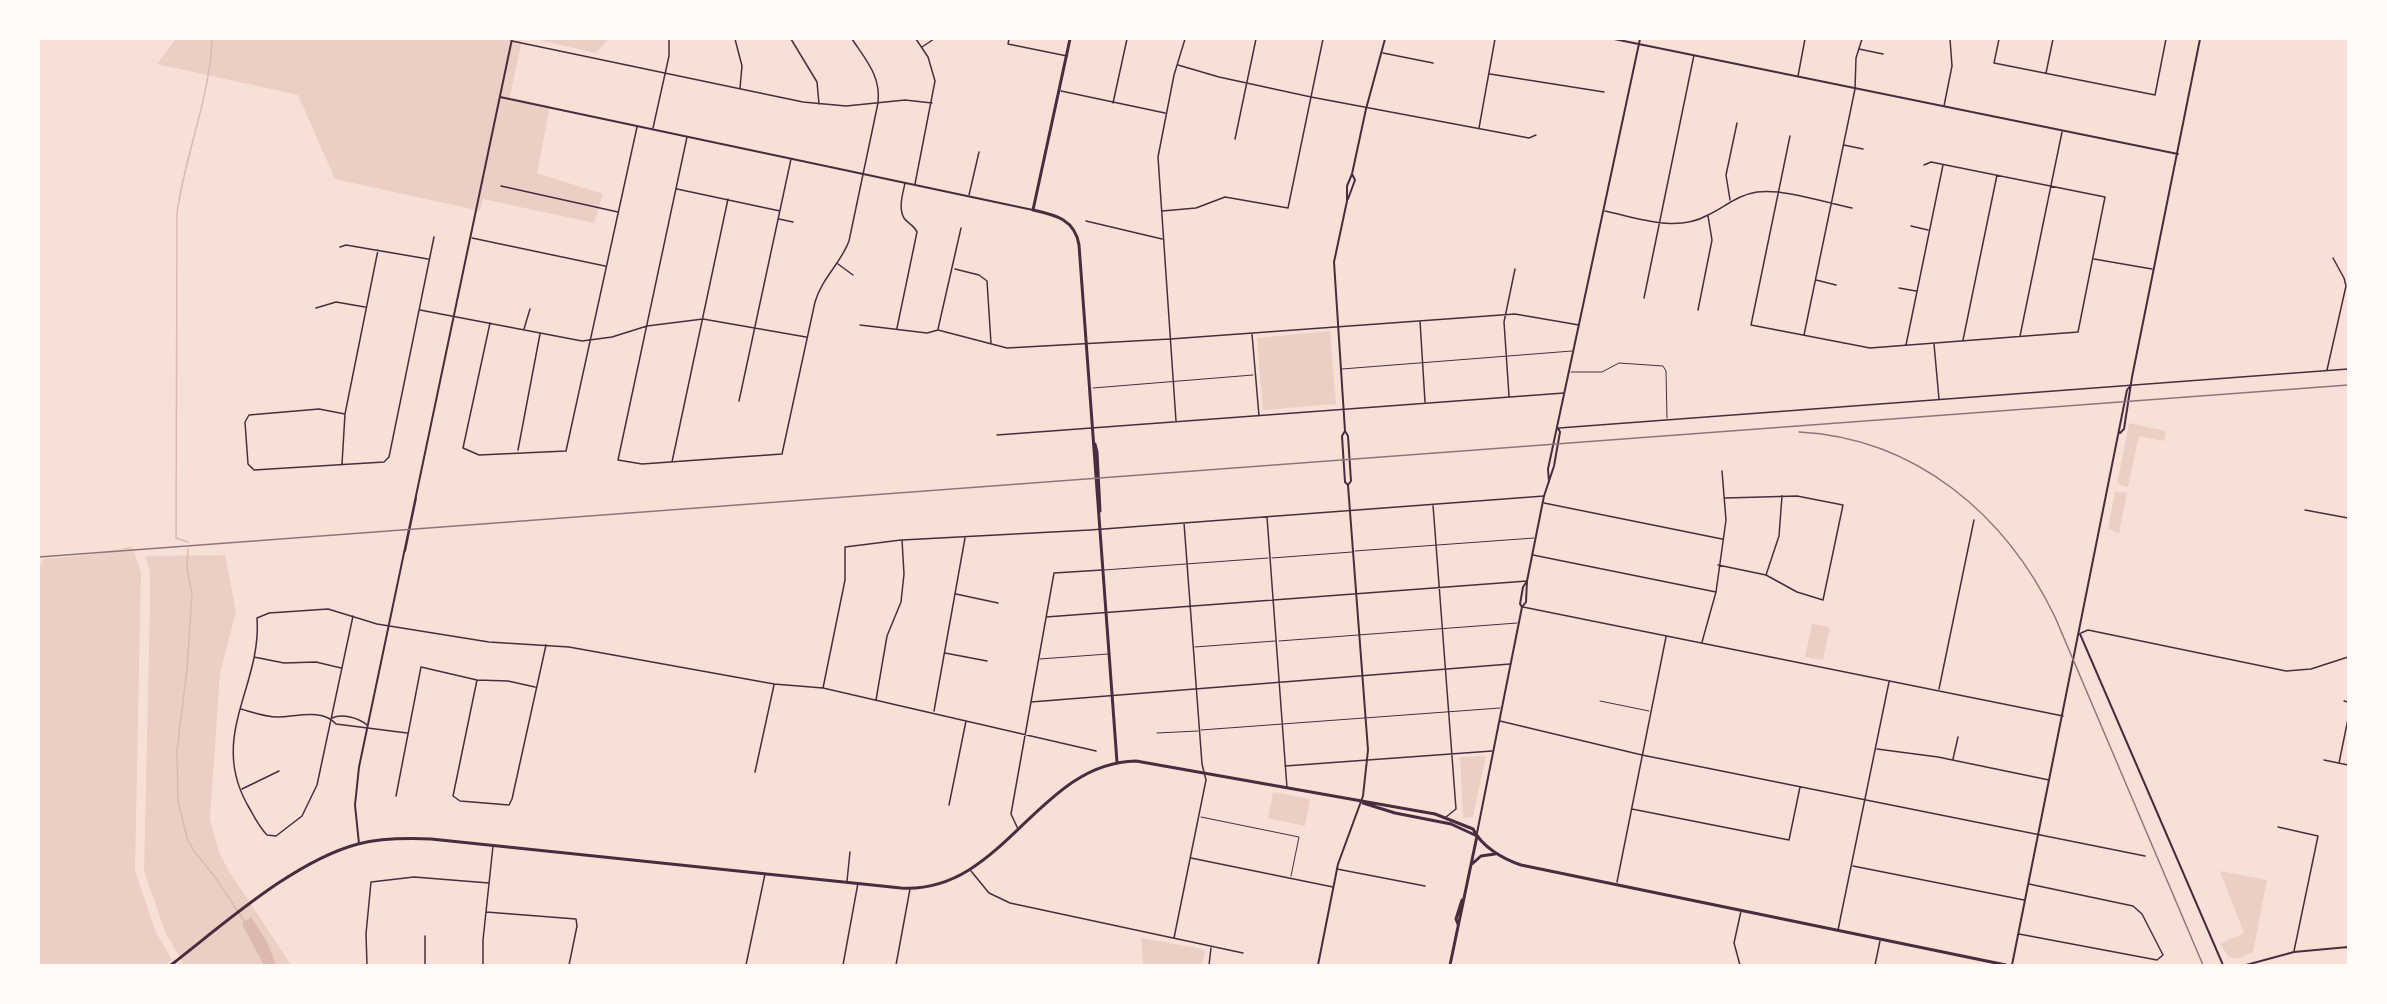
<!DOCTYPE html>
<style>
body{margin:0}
#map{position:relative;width:2387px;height:1004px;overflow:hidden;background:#f7e1d7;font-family:"PT Sans",sans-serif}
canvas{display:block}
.frame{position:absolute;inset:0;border:40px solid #fffaf5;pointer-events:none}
</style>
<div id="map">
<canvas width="2387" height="1004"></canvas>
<div class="frame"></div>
</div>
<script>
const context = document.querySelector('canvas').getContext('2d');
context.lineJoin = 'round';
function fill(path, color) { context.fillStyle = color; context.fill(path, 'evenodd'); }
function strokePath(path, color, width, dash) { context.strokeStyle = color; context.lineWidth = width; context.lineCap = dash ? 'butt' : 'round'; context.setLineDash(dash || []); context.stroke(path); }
fill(new Path2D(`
 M176,39H522L510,97L550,106L537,173L603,194L594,223L483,199L480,211L335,179L298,95L157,64Z
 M534,39H608L596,53Z
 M1330,331L1336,404L1263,410L1257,338Z
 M2129,423L2166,431L2164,441L2139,436L2128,487L2117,484Z
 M2115,491L2127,493L2119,533L2108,529Z
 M132,546L141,572L135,871L156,932L172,960L165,965H39V567L43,559L98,554Z
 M225,555L236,612L220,673L210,819L219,852L229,871L291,965H182L181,959L165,932L144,871L150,603V572L145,556Z
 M1812,624L1830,627L1823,660L1805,657Z
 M1486,756L1473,817L1463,818L1460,757Z
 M1273,792L1310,799L1305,826L1268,818Z
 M2220,871L2267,880L2253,952L2238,959L2229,957L2220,944L2244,933Z
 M1141,938L1203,949L1205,952L1202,965H1143Z`), '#ebcfc5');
fill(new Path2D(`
 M251,917L267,942L276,965H264L242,924Z`), '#dcb8b0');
strokePath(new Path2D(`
 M188,542L176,538L177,213C185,154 210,98 212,39
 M188,549L187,568L192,594L187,669L177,750L178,801L187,838L194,851L215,877L245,922`), '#dcb8b0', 1.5);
strokePath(new Path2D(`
 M1342,369L1572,351
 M1571,372H1602L1619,363L1663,366L1666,371L1667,418
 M1093,388L1253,375
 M1355,551L1534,538
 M1272,558L1352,552
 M1104,570L1268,558
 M1279,641L1517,623
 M1195,647L1275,641
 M1040,659L1108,654
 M1600,701L1649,711
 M1201,730L1500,708
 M1157,733L1198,731
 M1201,817L1299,837L1291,876`), '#4a2c40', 1);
strokePath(new Path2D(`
 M735,39L742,66L740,88
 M791,39L817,82L819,104
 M1009,39L1008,44L1067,56
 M1999,39L1994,63L2155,95L2166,39
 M512,41L803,102L846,106L905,100L932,103
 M922,47L934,39
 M1859,49L1883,54
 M1383,53L1433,63
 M1178,65L1219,77L1311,97L1529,138L1536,135
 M2046,73L2053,39
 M1490,74L1604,92
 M1798,76L1805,39
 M1061,91L1165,113
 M1113,103L1127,39
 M1944,106L1952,66L1950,39
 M653,128L669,56V39
 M1479,128L1495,39
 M1790,136L1751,325L1870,348L2078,332L2105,197L1931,162L1924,165
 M687,137L618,460L642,464L782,454L815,302C822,278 841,263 849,241L878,103C881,76 866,60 852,39
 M1235,139L1256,39
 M1844,145L1863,149
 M915,184L935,81L928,57L916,39
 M501,186L618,212
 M677,189L780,211
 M969,195L979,152
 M1730,200L1726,175L1737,123
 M1162,211L1196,208L1225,197L1288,208L1323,39
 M1605,211C1638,218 1676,233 1708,215C1725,207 1737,195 1757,192C1787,189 1822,202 1852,208
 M779,219L793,222
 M1086,221L1162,239
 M1911,226L1928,230
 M472,238L605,266
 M340,247L346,245L428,259
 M2094,259L2152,269
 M838,264L853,275
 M955,269L979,275L987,281L991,343
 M1816,280L1836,285
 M1899,288L1916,291
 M1644,298L1694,55
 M316,308L336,302L365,307
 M420,310L582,341L612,337L647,326L703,319L806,337
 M1698,310L1712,240L1708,216
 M1420,321L1425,402
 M490,323L463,448L479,455L566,451L637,127
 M860,325L927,333L938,330L1007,348L1170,339L1515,314L1579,325
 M897,328L917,232C914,225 908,224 904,218C898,208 903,193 905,183
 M524,329L530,309
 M938,329L961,228
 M1252,334L1259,416
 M1804,335L1855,89L1856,58L1862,39
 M2020,336L2062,132
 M1963,340L1997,175
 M1934,344L1939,399
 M1906,345L1943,165
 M2327,370L2346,286L2344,278L2333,258
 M1509,396L1504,322L1515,269
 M739,401L791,159
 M345,414L319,409L249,415L245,422L248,464L254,470L384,462L389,457L434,237
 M1176,421L1158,157L1174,75L1185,39
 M1559,428L2348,369
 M997,435L1564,393
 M518,450L540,334
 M672,462L728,199
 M342,464L345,414L378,250
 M1544,503L1722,539
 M1433,505L1456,809L1446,817
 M2305,510L2348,518
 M1267,517L1287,788
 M1533,555L1716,592
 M1718,565L1766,575L1797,592L1823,600L1843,505L1797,496L1725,498
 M1766,575L1779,536L1782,496
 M956,594L998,603
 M1523,607L2063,716
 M353,616L317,785L302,816L276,836L267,835C258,826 253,814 247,804C209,735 262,686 257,618L269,613L328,609L377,624L489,642L569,647L774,684L823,688L1096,751
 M1046,617L1527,581
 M2081,633L2088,630L2286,671L2311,669L2348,657
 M1702,642L1716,592L1726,520L1722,471
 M945,653L987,661
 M254,657L284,663L316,662L341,668
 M477,680L453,796L460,801L509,805L512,799L546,645
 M823,688L845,580V547L901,540
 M1939,689L1974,520
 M876,700L887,636L901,602L904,574L902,540L1090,530L1544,496
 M2344,701L2348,702
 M1031,702L1510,664
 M241,709C252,712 265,717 278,717C296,717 322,708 336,724L407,733
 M934,711L965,538
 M332,718C342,713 359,718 367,725
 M1500,721L1642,755L2145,856
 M1877,749L1938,757L2049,780
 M1953,759L1958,737
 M2324,760L2348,765
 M2339,763L2348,719
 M1285,766L1492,751
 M755,772L774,685
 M242,789L279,771
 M396,796L421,667L477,680L508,681L535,687
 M949,805L966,721
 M1632,809L1789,840L1800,787
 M2278,827L2318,836L2294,951
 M1018,829L1011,814L1054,573L1102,570
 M1191,858L1333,887
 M1853,866L2024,900
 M1337,869L1425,886
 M971,871L989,893L1010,903L1243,953
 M847,881L850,852
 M1617,882L1666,637
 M486,912L576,919L577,926L569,965
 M1838,930L1889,682
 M2019,934L2157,960L2163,955L2142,914L2133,906L2029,884
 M425,936V965
 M1174,938L1206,780L1202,764L1184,523
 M367,965L366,934L371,882L414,877L489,883
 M483,965V940L493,846
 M746,965L765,874
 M843,965L858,883
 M896,965L910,889
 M1209,965L1211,948
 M1740,965L1734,943L1741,911
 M1875,965L1880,941`), '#4a2c40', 1.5);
strokePath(new Path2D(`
 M1614,39L2178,154
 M500,97L1033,210
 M1348,199L1355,180L1352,174
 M1345,431L1342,436L1345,482L1348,485
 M2120,433L2124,429L2132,377L2200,39
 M1549,482L1548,469L1640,39
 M405,551L416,498
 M1522,607L1526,602L1527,581L1544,496L1554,466L1560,432L1558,428
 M2080,634L2223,965
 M1477,833L1522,607L1520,604L1523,587L1527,581
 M359,844L355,805L359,767L512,39
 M1318,965L1338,864L1363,796L1368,750L1348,485L1351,481L1348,436L1345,431L1334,262L1347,201V186L1352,174L1366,109L1385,39
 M2012,965L2127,390L2131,385
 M2246,965L2294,952L2348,947`), '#4a2c40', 2);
strokePath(new Path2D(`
 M1070,39L1033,210C1055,215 1075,219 1079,245L1117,762
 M1095,444L1097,452L1100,511
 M1363,803L1395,813L1451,824L1477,836
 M1472,864L1481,856L1495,854
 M1458,924L1456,919L1462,900
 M171,965C224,924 294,861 358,844C381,838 407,838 431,839L901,888C1004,894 1037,763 1136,761L1435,814L1473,829C1482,847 1503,859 1521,865L2006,965
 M1450,965L1477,836`), '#4a2c40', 3);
strokePath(new Path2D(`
 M1799,432C1916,438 2006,515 2055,617L2203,965
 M39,557L2348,385`), '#8f747c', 1.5);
</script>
